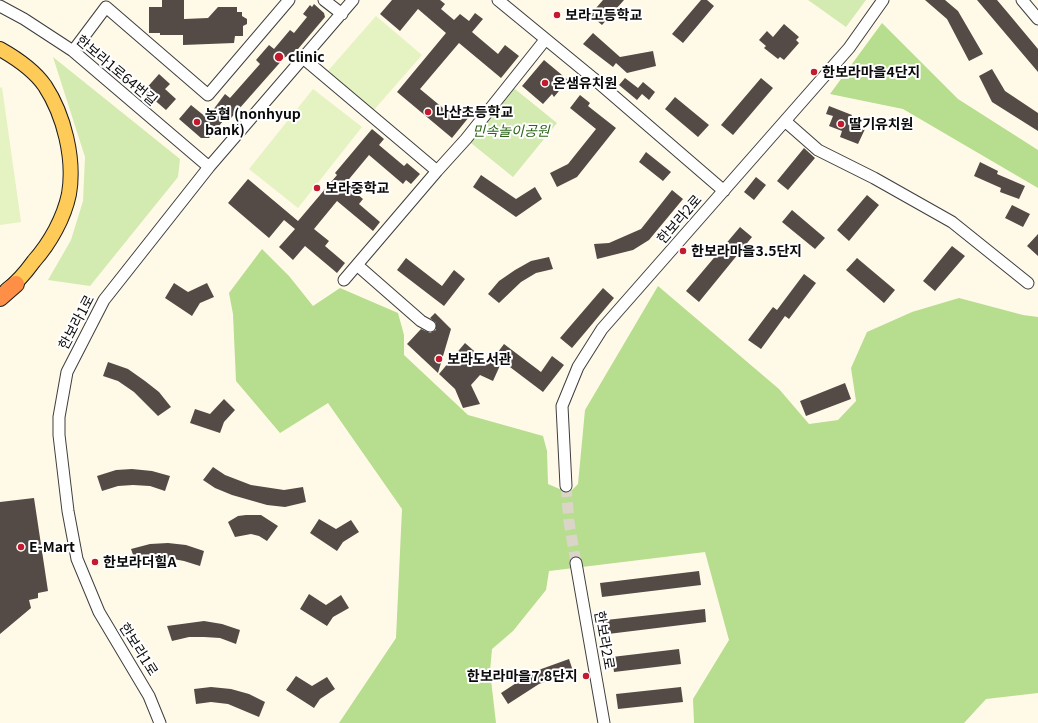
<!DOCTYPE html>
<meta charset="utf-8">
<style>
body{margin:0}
canvas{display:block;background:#fff9e8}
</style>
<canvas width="1038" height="723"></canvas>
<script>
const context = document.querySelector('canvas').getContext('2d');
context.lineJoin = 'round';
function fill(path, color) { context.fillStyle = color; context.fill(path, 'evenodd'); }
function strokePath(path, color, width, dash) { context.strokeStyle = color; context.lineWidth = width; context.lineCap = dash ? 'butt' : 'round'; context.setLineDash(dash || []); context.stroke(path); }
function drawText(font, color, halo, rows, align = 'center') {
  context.font = font + ' Georgia,"Noto Sans KR",serif'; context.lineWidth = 4; context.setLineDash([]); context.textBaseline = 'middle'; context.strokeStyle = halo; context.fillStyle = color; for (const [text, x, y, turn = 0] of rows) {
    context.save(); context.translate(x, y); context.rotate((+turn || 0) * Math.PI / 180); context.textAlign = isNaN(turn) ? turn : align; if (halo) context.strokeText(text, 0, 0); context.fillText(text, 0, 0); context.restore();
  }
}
fill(new Path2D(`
 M808,0H866L846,27Z
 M53,57L180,159L178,177L90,286L48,280L71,240L83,201L85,157Z
 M510,85L557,123L513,177L466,139Z`), '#d3ebb0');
fill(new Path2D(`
 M882,23L958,99L1038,150V188L903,109L830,94Z
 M262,249L289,276L313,306L340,288L398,313L404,335V355L468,415L543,436L547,451L548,484L569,493L578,484L585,410L658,286L779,389L809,424L838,420L856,401L851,368L867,332L912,312L959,298L1023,315L1038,317V693L986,699L964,723H694L693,699L729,640L705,552L549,571L546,590L513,631L492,649L490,671L496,723H339L396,638L402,509L328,403L280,433L236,381L233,314L229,293Z`), '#b7dd8e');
fill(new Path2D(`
 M376,16L422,55L373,111L327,72Z
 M2,87L21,222L0,225V88Z
 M313,89L362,127L298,208L249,169Z`), '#e5f2c2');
fill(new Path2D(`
 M162,0H184V19L208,18L218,7H237V12H242V16L247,19V24L243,26V36H235L234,43L183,45V35H160V33H149V7H162Z
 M392,0H440L445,4L441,9L454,20L460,14L469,21L475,13L483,19L472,32L498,54L505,45L519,56L501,78L459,43L420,89L449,113L455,105L469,117L452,138L397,92L446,33L418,9L400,31L380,14Z
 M603,0H624L602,25L590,15Z
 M701,0H707L714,6L683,43L672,34Z
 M925,0H945L958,11L983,54L969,61L947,19Z
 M977,0H997L1008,13L1038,49V72Z
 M314,4L324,13L325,17L298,49L284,58L231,118L228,115L209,138H201L179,119L191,105L207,118L225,94L230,98L260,64L256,60L269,45L274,49L290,30L294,33L307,17L303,14L310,5L312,7Z
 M784,24L799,37L796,40L799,43L784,60L780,57L778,59L764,48L766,46L759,40L767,31L773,37Z
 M593,33L620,57L653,51L656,66L627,73L616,63L613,67L583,44Z
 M544,60L568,80L554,97L552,94L543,104L522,86Z
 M992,69L1005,91L1038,113V131L992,102L979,76Z
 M159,74L170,84L165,89L176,99L166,110L144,91Z
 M625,78L638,88L643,82L655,92L649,100L642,94L637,100L619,85Z
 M761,78L773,88L733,135L721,125Z
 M580,95L590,103L588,106L616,128L577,177L557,187L550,173L568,164L596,129L570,108Z
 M675,97L709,125L698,137L665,109Z
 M829,106L852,115L848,122L865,129L858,144L840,137L842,131L829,126L833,116L826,114Z
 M372,129L384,139L379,145L404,166L407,163L420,174L411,184L406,180L403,184L369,155L345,184L363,199L359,204L380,222L373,231L337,201L314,229L329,241L325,246L345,263L337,273L305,246L293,260L279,247L295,229L284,220L269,238L228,203L248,179L298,221L337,175L335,173Z
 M804,148L815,158L788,190L777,181Z
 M646,152L671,172L663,181L639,162Z
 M980,162L998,171L997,174L1025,186L1019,199L1000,192L1001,188L974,176Z
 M481,175L516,199L535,187L542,199L516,217L473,187Z
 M756,177L766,185L754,200L744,192Z
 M672,190L683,199L649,240L633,250L597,259L594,244L609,243L641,229Z
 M867,195L879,205L849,241L837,230Z
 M1012,205L1030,214L1023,227L1005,218Z
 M792,210L825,238L815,249L782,222Z
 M740,227L752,237L699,302L686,291Z
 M1038,234V256L1027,246Z
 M952,246L965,256L935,291L923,281Z
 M549,257L553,269L536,273L521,282L499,303L488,294L499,281L515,270L531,261Z
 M406,258L442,286L454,270L465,279L444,306L397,270Z
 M857,258L895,290L884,303L846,270Z
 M804,274L816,283L789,319L785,316L761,349L748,340L773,307L777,310Z
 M174,283L188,292L207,283L214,297L200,303L192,316L165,298Z
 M603,288L614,298L572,348L560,338Z
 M435,313L451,329L438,373L407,344L421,329L430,333L436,330V323L430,318Z
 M465,343L489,364L504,344L541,372L552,356L564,365L543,392L502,361L493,381L480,375L471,385L480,404L463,408L455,389L439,374Z
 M108,362L128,369L145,381L159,392L171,407L158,416L134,392L118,381L103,376Z
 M845,383L851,399L806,416L800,401Z
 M224,399L235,410L224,422L220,433L190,423L195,409L210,414Z
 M213,467L225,475L251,485L284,490L303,487L306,502L285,507L267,505L232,495L215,488L203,480Z
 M132,469L152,471L170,476L165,491L150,486L133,485L118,486L102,491L97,476L116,470Z
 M34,498L48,591L38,593V598L29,600L31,608L0,634V502Z
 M246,515H261L278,526L267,541L259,536L251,534L235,537L228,522L238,516Z
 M319,519L336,529L351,520L359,532L343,542L337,551L310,533Z
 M168,543L186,545L204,551L200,566L184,561L168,558L136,563L131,549L150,544Z
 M699,571L701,585L602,597L600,583Z
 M309,594L326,605L341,595L349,608L333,617L327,626L300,609Z
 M705,609L706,622L608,634L606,620Z
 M204,621L222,624L240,630L236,644L220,638L204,637H189L172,641L167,626Z
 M679,649L681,664L614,672L612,657Z
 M569,659L573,671L539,684L508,704L501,693L533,672Z
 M296,676L312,686L327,677L335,689L320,699L314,708L286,690Z
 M211,687L231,689L249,694L265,702L259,717L228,704L211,702L196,704L194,689Z
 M681,687L683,702L618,709L616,694Z`), '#544b46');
strokePath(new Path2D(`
 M566,486L569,522L576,563`), '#dad5c7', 11, [11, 5.5]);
const minor = new Path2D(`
 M324,0L342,14
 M498,0L593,78L724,191
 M1022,0L1038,19
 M0,6L24,19L73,51L209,167
 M73,51L106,7L208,95L289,0
 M303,58L437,171L344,280
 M785,121L818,150L874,178L952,222L1028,283
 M437,171L466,139L545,40
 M357,265L421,321L430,326
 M566,486L562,406L578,367L602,329L849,48L883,0
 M576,563L604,723
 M160,723L149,696L99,612L77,559L68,511L59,435V417L67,372L104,300L209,167L353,0`);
const major = new Path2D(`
 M0,49C16,58 34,70 45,86C64,115 75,159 69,194C64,218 50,243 34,261C26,272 18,282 7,290`);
const highway = new Path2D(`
 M0,298L16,284`);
strokePath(minor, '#3e3e3e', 13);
strokePath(major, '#1c1c1c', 16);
strokePath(highway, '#1c1c1c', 18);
strokePath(minor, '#fff', 11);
strokePath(major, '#ffcb58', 14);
strokePath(highway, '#ff8e46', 16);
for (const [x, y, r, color] of [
 [557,15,4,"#c31a2d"],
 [279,57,5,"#c31a2d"],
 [814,72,4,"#c31a2d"],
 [545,83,4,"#c31a2d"],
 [428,112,4,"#c31a2d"],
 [197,122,4,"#c31a2d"],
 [841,124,4,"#c31a2d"],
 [317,188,4,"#c31a2d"],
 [683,251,4,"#c31a2d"],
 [439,359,4,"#c31a2d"],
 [21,547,4,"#c31a2d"],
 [95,562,4,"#c31a2d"],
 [586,676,4,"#c31a2d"]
]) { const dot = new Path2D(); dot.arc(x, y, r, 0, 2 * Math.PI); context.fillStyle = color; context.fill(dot); strokePath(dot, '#fff', 1.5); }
drawText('bold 14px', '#0b0b0b', '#fff', [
 ["보라고등학교",565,15],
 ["clinic",288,57],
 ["한보라마을4단지",822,72],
 ["온샘유치원",553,83],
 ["나산초등학교",436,112],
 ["농협 (nonhyup",205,114],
 ["bank)",205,130],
 ["딸기유치원",849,124],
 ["보라중학교",325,188],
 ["한보라마을3.5단지",691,251],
 ["보라도서관",447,359],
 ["E-Mart",29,547],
 ["한보라더힐A",103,562],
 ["한보라마을7.8단지",578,676,"right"]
], 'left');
drawText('14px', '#0b0b0b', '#fff', [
 ["한보라1로64번길",117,70,40],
 ["한보라2로",679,219,-49],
 ["한보라1로",76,322,-62],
 ["한보라2로",605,640,80],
 ["한보라1로",139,649,58]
]);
drawText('italic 14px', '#2d6618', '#fff', [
 ["민속놀이공원",511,131]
]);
</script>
